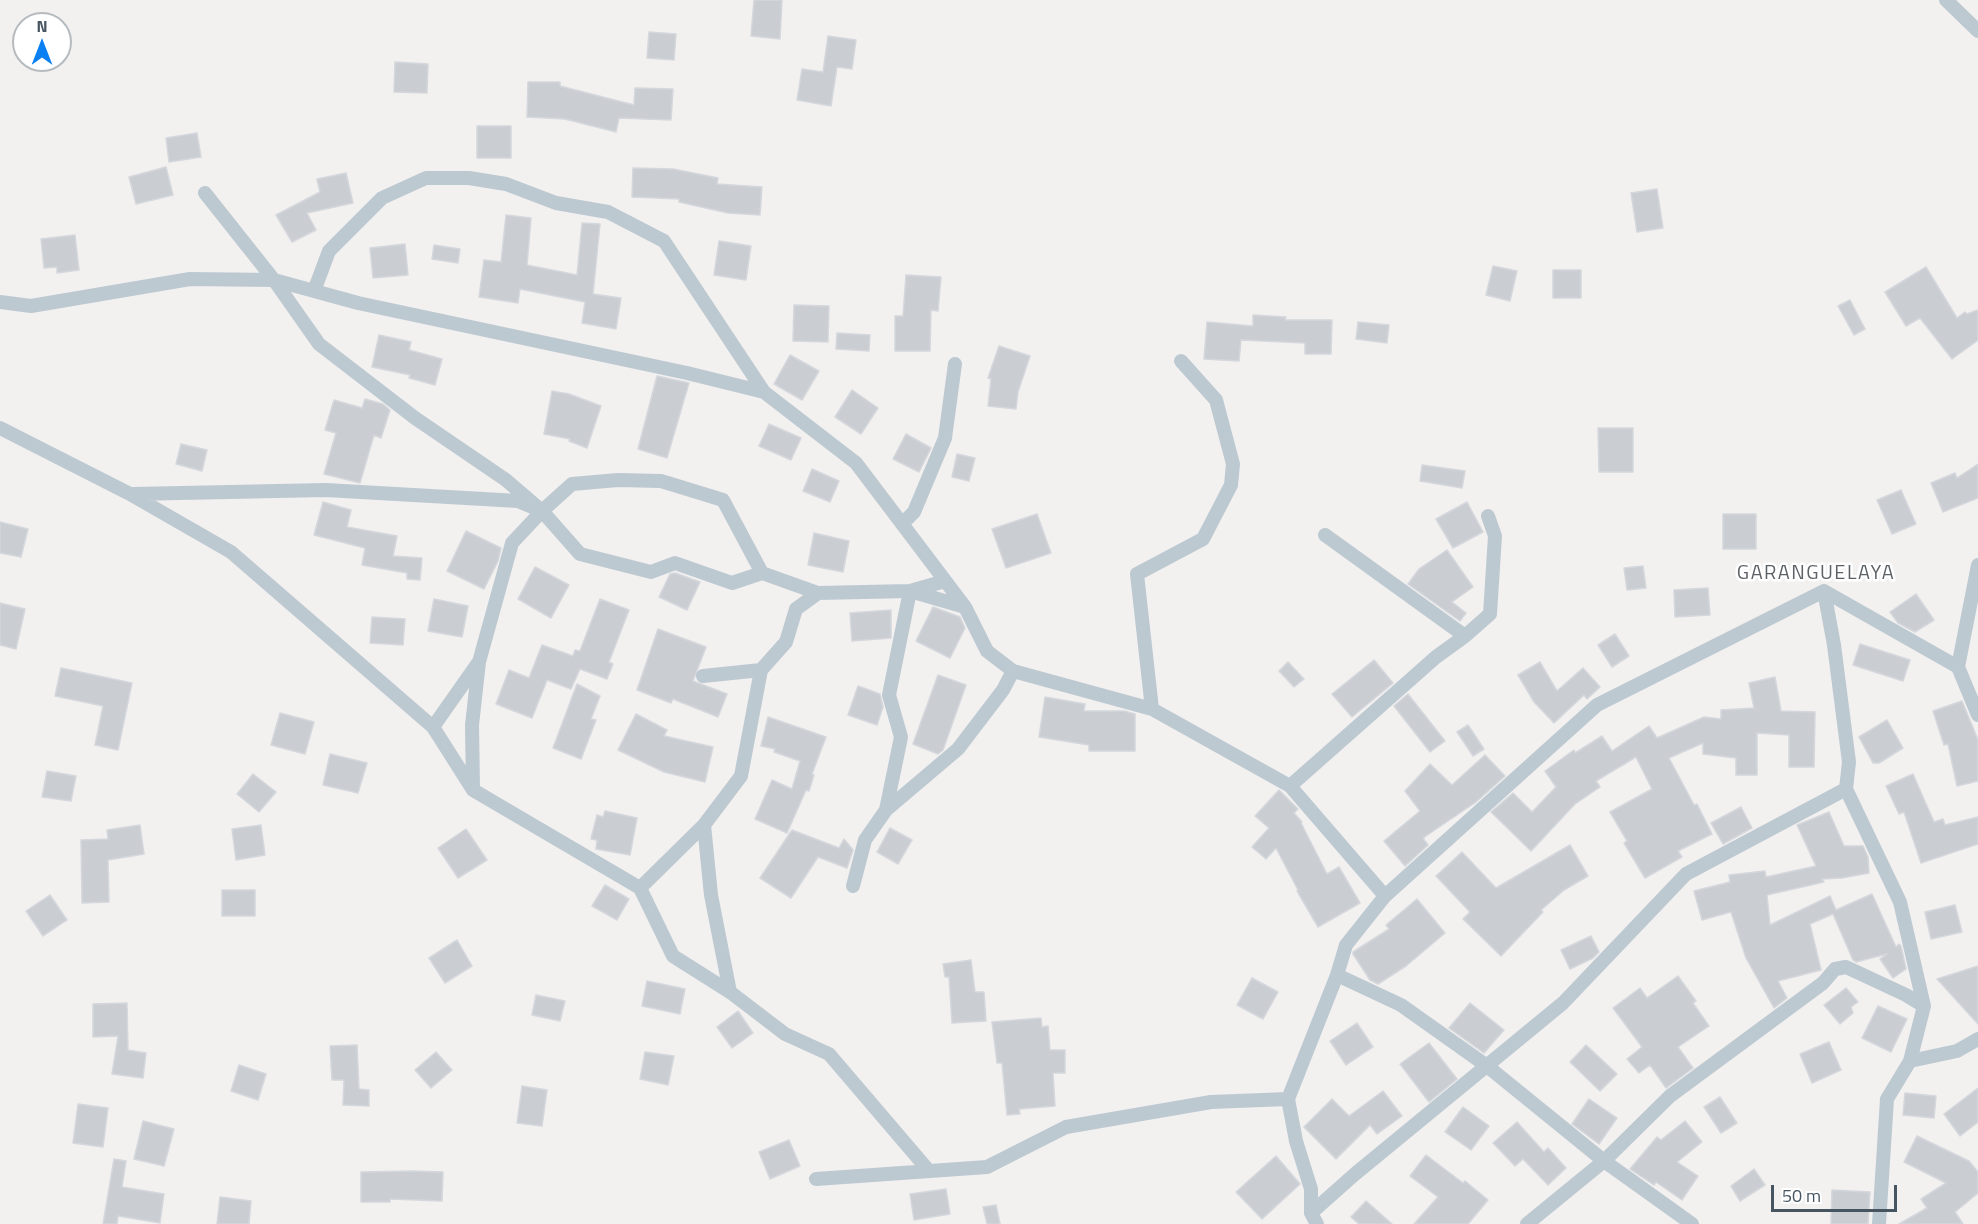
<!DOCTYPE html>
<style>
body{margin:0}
#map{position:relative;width:1978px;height:1224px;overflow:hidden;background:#f3f0f0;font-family:"Titillium Web",sans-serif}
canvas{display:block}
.north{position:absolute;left:12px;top:12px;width:60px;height:60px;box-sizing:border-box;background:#fff;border:2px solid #b5bbbf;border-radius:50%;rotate:0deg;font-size:16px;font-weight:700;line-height:24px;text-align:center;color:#465560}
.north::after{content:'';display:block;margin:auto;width:21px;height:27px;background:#0a80f3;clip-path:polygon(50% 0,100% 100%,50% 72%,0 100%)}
.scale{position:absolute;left:1771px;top:1185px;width:126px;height:27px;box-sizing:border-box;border:3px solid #465560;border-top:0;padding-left:8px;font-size:18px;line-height:21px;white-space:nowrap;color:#465560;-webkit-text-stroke:4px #fff;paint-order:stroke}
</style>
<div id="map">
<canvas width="1978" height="1224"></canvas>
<div class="north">N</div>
<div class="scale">50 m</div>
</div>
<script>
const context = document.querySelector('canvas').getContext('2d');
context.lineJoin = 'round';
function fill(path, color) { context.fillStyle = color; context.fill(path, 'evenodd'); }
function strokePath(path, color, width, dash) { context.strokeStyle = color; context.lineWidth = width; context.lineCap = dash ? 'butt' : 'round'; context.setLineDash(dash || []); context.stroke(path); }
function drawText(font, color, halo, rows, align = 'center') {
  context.font = font + ' "Titillium Web",sans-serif'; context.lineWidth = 5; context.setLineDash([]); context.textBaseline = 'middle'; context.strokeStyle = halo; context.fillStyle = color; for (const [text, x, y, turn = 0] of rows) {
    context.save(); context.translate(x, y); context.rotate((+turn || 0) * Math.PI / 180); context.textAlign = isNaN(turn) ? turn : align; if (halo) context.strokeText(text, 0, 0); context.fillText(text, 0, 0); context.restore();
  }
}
const building = new Path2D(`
 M754,0H782L780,39L751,36Z
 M649,32L676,34L674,60L647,58Z
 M828,36L856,40L852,69L837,67L831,106L797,100L802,69L823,72Z
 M395,62L428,64L427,93L394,92Z
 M528,82H560V86L634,105L635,88L673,89L671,120L619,118L616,132L565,119L527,117Z
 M477,126H511V158H477Z
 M197,133L201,157L169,162L166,138Z
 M166,167L173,195L136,204L129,177Z
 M633,168L673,169L718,178L717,184L762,187L760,215L728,213L679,202V199L632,197Z
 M346,173L353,203L307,213L316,230L292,242L276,215L320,192L317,179Z
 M1657,189L1663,228L1637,232L1631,193Z
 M506,215L531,218L527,265L577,275L582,223L600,224L593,294L621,298L616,329L582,323L585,302L520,289L518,303L479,297L484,260L501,262Z
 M75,235L79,270L57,273V267L44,268L41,239Z
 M719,241L751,246L746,280L714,275Z
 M405,244L408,275L373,278L370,248Z
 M434,245L460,249L458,263L432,259Z
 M1493,266L1517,271L1510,301L1486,295Z
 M1926,267L1957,318L1965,312L1967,314L1978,310V340L1952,359L1920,318L1906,326L1885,292Z
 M1553,270H1581V298H1553Z
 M906,275L941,277L938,311L931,310L930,351H895V316H903Z
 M1850,300L1865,329L1854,335L1838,306Z
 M794,305L829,306L828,342L793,341Z
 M1253,315L1286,317L1285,320H1332L1331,354H1305V343L1241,340L1239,361L1204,359L1207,322L1253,326Z
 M1358,322L1389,325L1387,343L1356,339Z
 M837,333L870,335L869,351L836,349Z
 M379,335L411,342L409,350L442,359L435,385L409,378L410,375L372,367Z
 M999,346L1030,356L1018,392L1016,409L988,406L991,379L988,378Z
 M790,355L819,371L802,400L774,384Z
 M657,376L689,383L667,458L638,449Z
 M852,390L878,408L861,434L835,417Z
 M552,391L569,394L601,406L587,448L569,441L570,439L544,434Z
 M365,399L383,404L390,410L381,438L374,435L360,483L324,474L336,433L325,430L334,400L362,408Z
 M769,424L801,438L791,460L759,446Z
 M1598,428H1633V472H1599Z
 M906,434L931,448L919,472L893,459Z
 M181,444L207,450L202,471L176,464Z
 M957,454L975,458L969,481L952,477Z
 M1978,464V498L1943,512L1931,483L1955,473L1957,478Z
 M1422,465L1465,471L1462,488L1420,481Z
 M812,469L839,481L830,502L803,491Z
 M1901,490L1916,524L1892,534L1877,500Z
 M323,502L351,510L347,527L397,536L393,556L422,558L420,580L407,579V573L362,565L365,548L314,535Z
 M1467,502L1483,532L1453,548L1436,519Z
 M1037,514L1051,553L1006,568L992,529Z
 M1723,514H1756V549H1723Z
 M0,522L28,529L21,557L0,553Z
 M466,531L501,548L498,561L484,589L447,571Z
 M814,533L849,541L843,572L808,565Z
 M1447,550L1473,587L1452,602L1466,613L1460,621L1408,584L1419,569Z
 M1643,566L1646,588L1627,590L1624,568Z
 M535,567L569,585L551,618L518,599Z
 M675,573L700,582L687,610L659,597L670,574Z
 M1708,588L1710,615L1675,617L1674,590Z
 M1916,594L1934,620L1915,632L1898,623L1890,612Z
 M434,599L468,606L462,637L428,631Z
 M600,599L629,610L609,662L613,664L607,679L580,669L571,689L547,680L532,718L496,704L509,670L529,678L542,645L573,656L575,650L580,651Z
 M0,603L25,609L16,649L0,645Z
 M933,607L960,617L965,628L950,658L916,641Z
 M891,610V638L852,641L850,613Z
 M372,617L405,619L403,645L370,643Z
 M658,629L706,647L693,681L727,694L718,717L673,699L671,703L637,690Z
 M1615,634L1629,656L1612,667L1598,645Z
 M1860,644L1910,660L1903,681L1853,665Z
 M1374,660L1393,683L1352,717L1332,694Z
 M1288,662L1304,679L1294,687L1279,671Z
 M1540,662L1557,691L1583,668L1600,687L1587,699L1584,695L1554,723L1534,702L1518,675Z
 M61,668L132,683L118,750L95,745L103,706L55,696Z
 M938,675L966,685L943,750L938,754L913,744Z
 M1775,677L1781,711L1815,712L1814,767H1789V735L1757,733V775H1736V758L1703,754V743L1669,758L1694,805L1697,804L1712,834L1678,851L1682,857L1645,878L1624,843L1627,841L1610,812L1652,789L1636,757L1596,781L1600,787L1575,804L1531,851L1491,812L1513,793L1532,812L1556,787L1545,771L1574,750L1575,753L1602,736L1612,751L1649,726L1657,738L1704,717L1721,719V710L1754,708L1749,683Z
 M577,684L600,696L591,719L596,720L581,759L553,748Z
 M858,686L880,694L883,707L877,725L848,715Z
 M1408,694L1445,741L1430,752L1394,706Z
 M1045,697L1085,704L1084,711H1124L1135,714V751H1089V745L1039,737Z
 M1962,701L1978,740V781L1957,786L1948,744L1944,745L1933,711Z
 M280,713L314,722L305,754L271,745Z
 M636,714L667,730L664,736L713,747L705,782L664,772L618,750Z
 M768,717L826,737L812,774L814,775L809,791L806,790L787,833L755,819L772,780L792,789L800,761L774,752L775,749L761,746Z
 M1887,720L1903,748L1879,763H1873L1859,737Z
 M1468,725L1484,749L1473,756L1457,732Z
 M330,754L367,763L358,793L323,785Z
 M1485,755L1505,776L1476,802L1423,838L1428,845L1405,866L1384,841L1420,811L1405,791L1430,764L1452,785Z
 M47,771L76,776L71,801L42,797Z
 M253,774L276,792L259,812L237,794Z
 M1913,774L1934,822L1943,819L1945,825L1978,817V844L1921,863L1904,812L1899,814L1886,786Z
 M1279,790L1298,809L1294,813L1302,822L1301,823L1327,874L1339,867L1360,903L1318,927L1297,891L1298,890L1276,848L1266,859L1252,847L1269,828L1255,816Z
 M1741,807L1752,828L1723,844L1711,823Z
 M605,811L637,818L630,855L596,849L597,840L591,839L597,815L603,817Z
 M1829,812L1844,846H1863L1868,857L1869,873L1842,878L1822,879L1824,882L1767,895L1770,925L1830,896L1836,910L1872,894L1896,947L1899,944L1901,946L1906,969L1893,978L1880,959L1887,954L1856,962L1853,960L1833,914L1810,924L1821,970L1778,981L1787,998L1774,1008L1746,958L1731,912L1702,920L1694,891L1730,882L1729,875L1765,871L1766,877L1816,866L1797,825Z
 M140,825L144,854L108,860L109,902L82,903L81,840L108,839L107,830Z
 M261,825L265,855L236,860L232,829Z
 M890,828L912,840L898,864L877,852Z
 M466,829L487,860L458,878L438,848Z
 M792,830L839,848L844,839L853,850L847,868L818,857L791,898L760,878Z
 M1570,845L1588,876L1564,890L1541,910L1543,912L1501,956L1463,919L1470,912L1436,876L1462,852L1496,888Z
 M605,885L629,899L617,920L592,906Z
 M222,890H255V916H222Z
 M50,895L67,920L43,936L26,911Z
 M1417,899L1445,933L1406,966L1378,984L1370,980L1353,954V952L1389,929L1386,925Z
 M1955,905L1962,932L1931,939L1925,912Z
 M1591,936L1599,952L1593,958L1570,969L1561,950Z
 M457,940L472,966L445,983L429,958Z
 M971,960L975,992H984L986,1021L952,1023L949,977H945L943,964Z
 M1978,966V1024L1937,979Z
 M1678,976L1696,1001L1693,1003L1709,1026L1678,1047L1693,1068L1666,1088L1650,1065L1639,1073L1627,1059L1642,1047L1613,1008L1640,988L1647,998Z
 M1252,978L1278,992L1263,1019L1237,1005Z
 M647,981L685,989L680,1014L642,1006Z
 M1846,988L1858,1002L1851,1007L1853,1013L1840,1024L1824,1005Z
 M536,995L565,1001L560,1021L532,1015Z
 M127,1003L128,1050L146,1053L143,1078L112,1074L118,1036L93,1037V1004Z
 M1470,1003L1504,1030L1484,1053L1449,1028Z
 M1878,1006L1907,1019L1891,1052L1862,1038Z
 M738,1011L753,1033L732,1048L717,1027Z
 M1041,1018L1042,1027L1048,1026L1050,1050H1065V1073H1053L1055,1106L1019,1109L1020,1114L1007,1115L1002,1063H997L992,1022Z
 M1357,1023L1373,1047L1346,1065L1330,1041Z
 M1829,1042L1841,1070L1812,1083L1800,1054Z
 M1429,1043L1457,1079L1429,1102L1400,1064Z
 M357,1045L359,1089L369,1090V1106L343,1105L344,1080H332L330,1046Z
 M1586,1045L1617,1074L1600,1091L1570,1062Z
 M436,1052L452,1070L431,1088L415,1070Z
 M645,1052L674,1056L668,1085L640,1079Z
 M239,1065L266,1074L258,1100L231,1091Z
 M522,1086L547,1090L542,1126L517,1123Z
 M1978,1088V1122L1960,1136L1944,1114Z
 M1383,1091L1402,1116L1377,1134L1370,1125L1336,1159L1304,1127L1332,1099L1349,1116Z
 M1905,1093L1936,1096L1934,1118L1903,1115Z
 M1720,1097L1737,1123L1721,1133L1704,1107Z
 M1589,1099L1617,1118L1599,1144L1572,1124Z
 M78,1104L108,1108L103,1147L73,1143Z
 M1463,1107L1489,1126L1471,1150L1445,1132Z
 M143,1121L174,1129L164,1166L134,1159Z
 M1685,1121L1702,1142L1677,1162L1698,1176L1682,1200L1656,1182L1654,1185L1630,1169L1657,1137L1661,1140Z
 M1517,1122L1544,1152L1548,1148L1566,1168L1548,1185L1523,1159L1515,1166L1493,1143Z
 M1917,1136L1969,1161L1978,1172V1193L1955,1212L1963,1224H1899L1927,1208L1921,1199L1946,1183L1904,1162Z
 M789,1140L800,1166L770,1179L759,1152Z
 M1426,1155L1463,1183L1465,1181L1488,1200L1468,1224H1414L1438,1197L1410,1176Z
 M1276,1156L1300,1184L1262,1219L1236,1192Z
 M114,1159L126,1161L122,1187L164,1194L160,1223L118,1216L117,1224H103Z
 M1754,1169L1765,1185L1740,1201L1731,1186Z
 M412,1171L443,1172L442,1201L390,1199V1202H361V1172Z
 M946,1189L950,1214L914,1220L910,1194Z
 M1832,1190L1870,1192L1868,1224H1831Z
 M220,1197L251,1201L249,1224H217Z
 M1366,1201L1392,1224H1359L1351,1217Z
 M996,1205L1000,1224H987L983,1207Z`);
fill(building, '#caced3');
strokePath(building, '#d4d7dc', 1.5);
strokePath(new Path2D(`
 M1946,0L1978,31
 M205,193L274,280L319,344L415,418L506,480L542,511L580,554L651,572L675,563L732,583L762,573
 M314,291L329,251L382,198L426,178H469L506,184L556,203L608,212L664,241L764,392
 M0,302L31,306L190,279L274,280L358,303L687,373L764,392L856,463L965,607L987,651L1013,671L1152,709L1290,786L1385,896
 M0,428L130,494L231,552L433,727L473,790L640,888L673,956L730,992L785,1034L829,1054L929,1171
 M133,494L326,490L518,501L542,511L572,484L618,480L661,481L723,500L762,573L818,593L910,591L965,607
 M902,524L914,512L945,438L955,364
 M1325,535L1465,636
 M1824,591L1834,645L1849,762L1846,789
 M1958,667L1978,565
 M703,676L761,670
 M1152,709L1137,574L1203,539L1231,485L1233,464L1216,400L1181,361
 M433,727L478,663
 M1290,786L1436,657L1465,636L1490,614L1495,536L1488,516
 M473,789L472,725L479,662L512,543L542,511
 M886,810L958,749L1003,690L1013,671
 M853,886L865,840L886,810L901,737L889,695L910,591L945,581
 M640,888L704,825
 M1337,975L1401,1005L1487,1066L1604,1161L1692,1224
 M730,992L711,895L704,825L741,776L761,670L786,642L796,609L818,593
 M1910,1061L1957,1051L1978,1039
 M816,1179L987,1167L1066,1127L1211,1102L1288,1099
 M1311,1213L1355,1174L1563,1003L1686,874L1846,789L1900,902L1924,1006L1910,1061L1887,1099L1879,1224
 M1317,1224L1311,1213V1189L1296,1141L1288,1099L1337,975L1346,945L1385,896L1597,705L1824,591L1958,667L1978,715
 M1527,1224L1604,1161L1670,1096L1823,983L1835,969L1846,967L1906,995L1924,1006`), '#bdc9d1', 14);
context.letterSpacing = '1.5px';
drawText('20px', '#5c6166', '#fff', [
 ["GARANGUELAYA",1816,574]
]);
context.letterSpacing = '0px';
</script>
